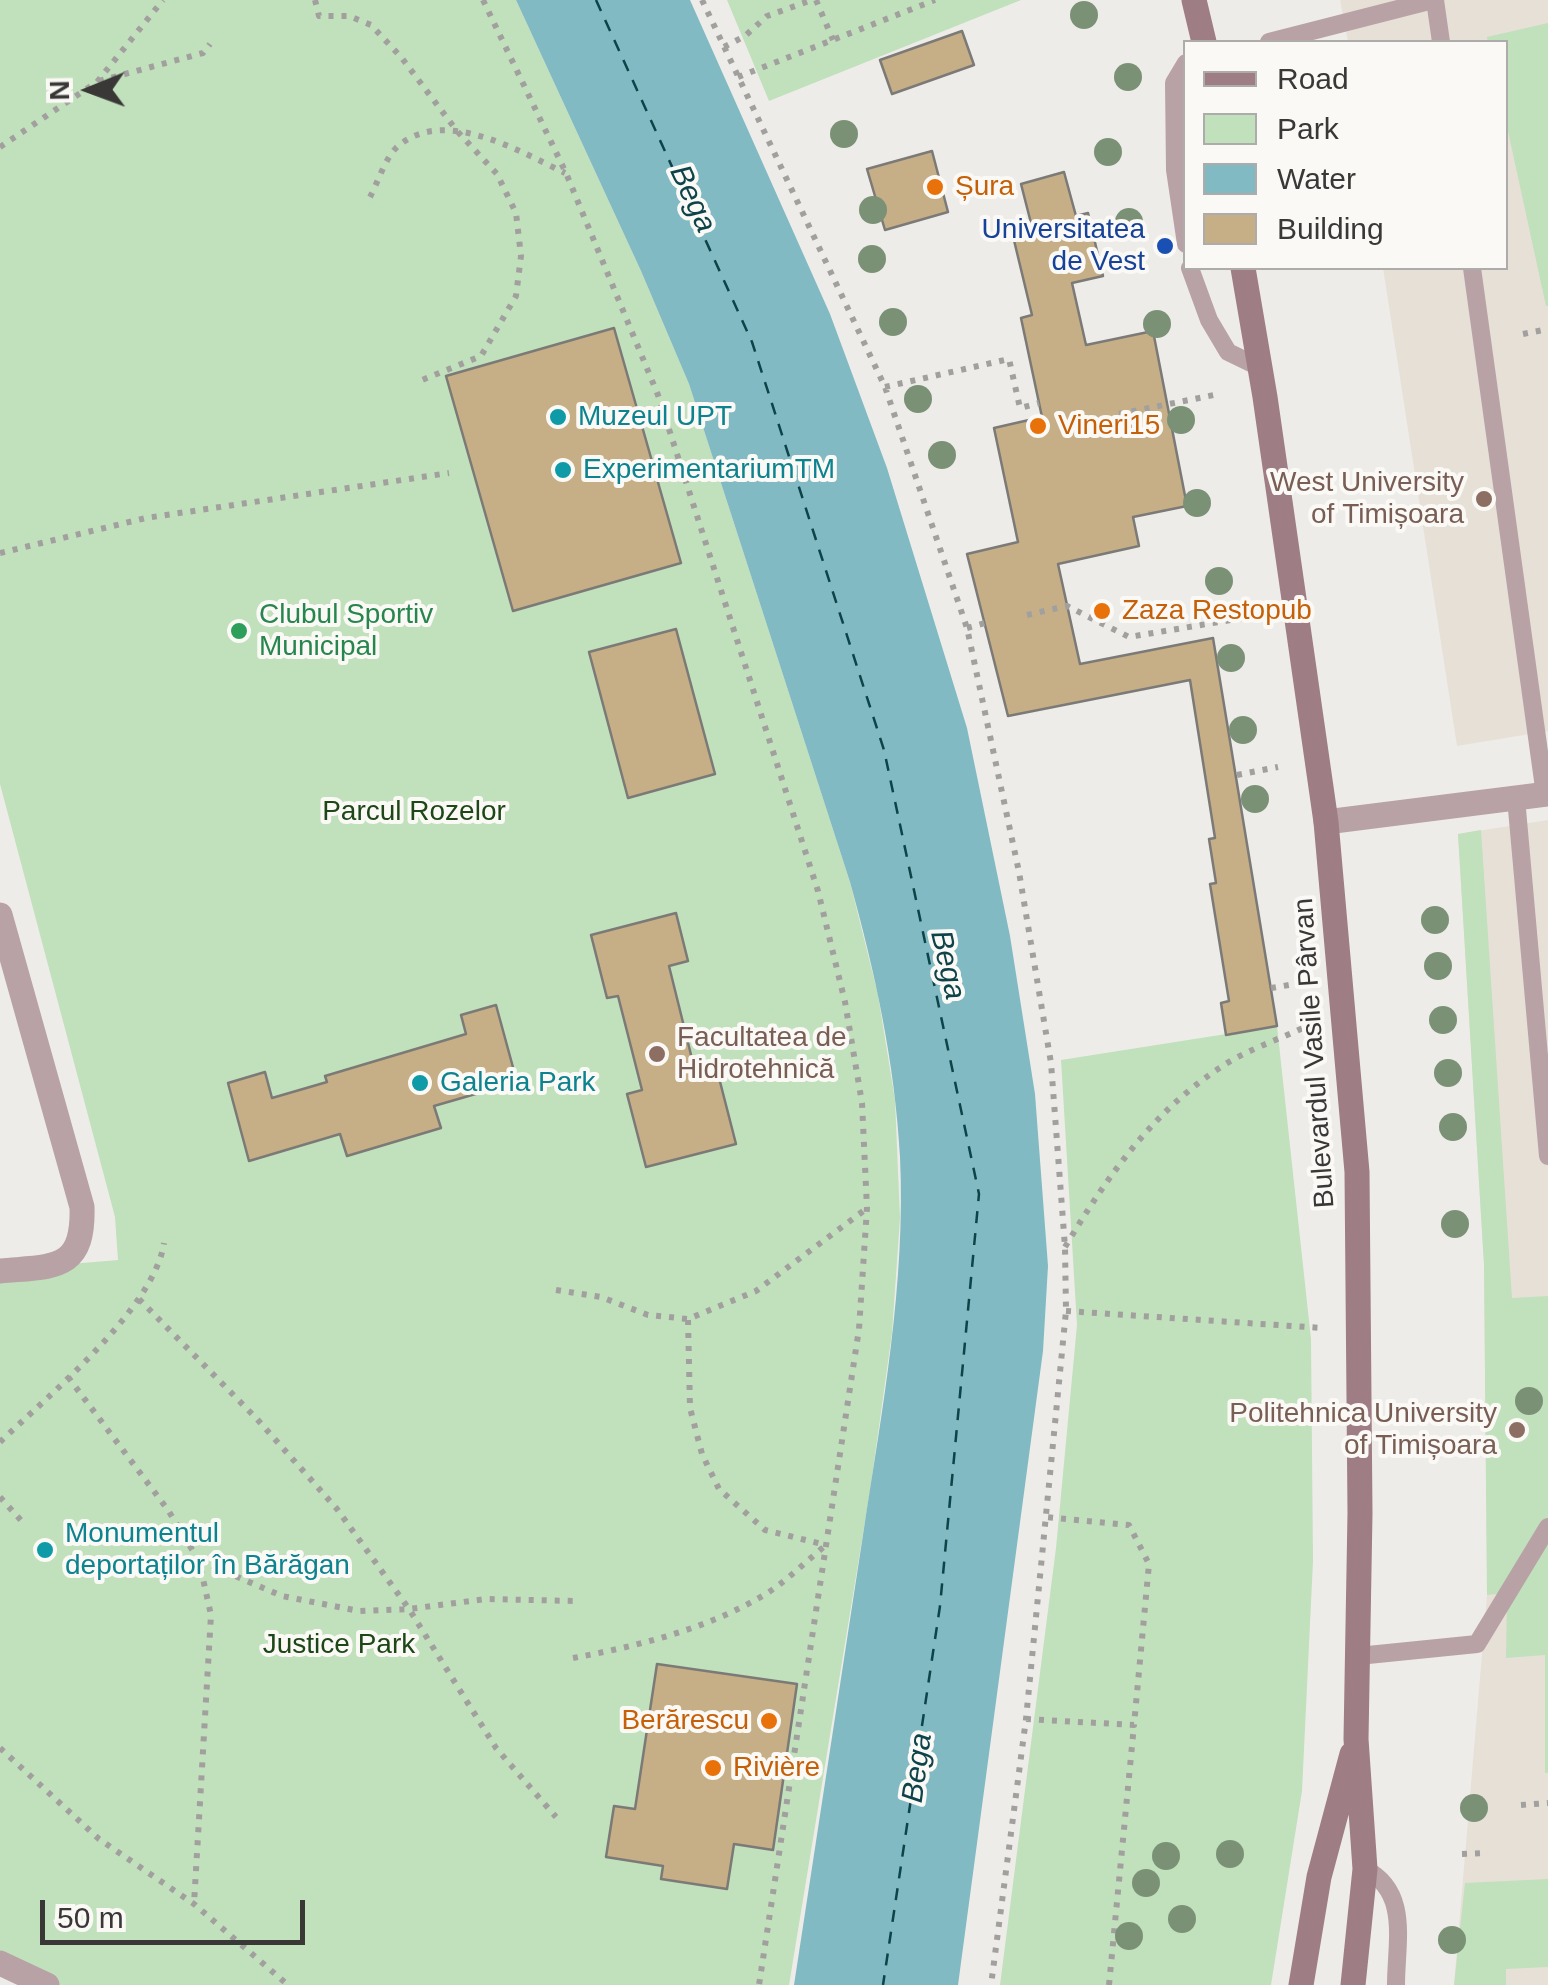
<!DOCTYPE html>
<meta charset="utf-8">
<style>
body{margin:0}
#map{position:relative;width:1548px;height:1985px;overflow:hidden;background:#eeece9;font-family:Arial,sans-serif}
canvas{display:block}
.legend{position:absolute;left:1183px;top:40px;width:325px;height:230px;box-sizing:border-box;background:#fbf9f6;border:2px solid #adacaa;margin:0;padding:12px 18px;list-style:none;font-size:30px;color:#393837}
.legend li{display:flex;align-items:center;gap:20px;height:50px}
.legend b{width:50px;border:2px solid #adacaa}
.north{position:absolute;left:40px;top:40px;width:100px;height:100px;-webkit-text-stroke:8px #fbf9f6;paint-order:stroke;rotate:269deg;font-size:28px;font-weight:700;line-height:40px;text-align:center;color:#393837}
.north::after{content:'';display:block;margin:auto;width:35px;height:45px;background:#393837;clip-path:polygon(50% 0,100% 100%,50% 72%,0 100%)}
.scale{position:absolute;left:40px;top:1900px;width:265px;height:45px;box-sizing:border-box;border:5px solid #393837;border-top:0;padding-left:12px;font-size:30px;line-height:35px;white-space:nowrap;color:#393837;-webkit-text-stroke:8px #fbf9f6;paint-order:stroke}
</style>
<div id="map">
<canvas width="1548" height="1985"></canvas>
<ul class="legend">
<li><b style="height:12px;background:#9e7d84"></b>Road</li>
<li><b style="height:28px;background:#c1e0bc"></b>Park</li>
<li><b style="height:28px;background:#81bac2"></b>Water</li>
<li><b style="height:28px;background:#c6af87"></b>Building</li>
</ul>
<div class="north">N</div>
<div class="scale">50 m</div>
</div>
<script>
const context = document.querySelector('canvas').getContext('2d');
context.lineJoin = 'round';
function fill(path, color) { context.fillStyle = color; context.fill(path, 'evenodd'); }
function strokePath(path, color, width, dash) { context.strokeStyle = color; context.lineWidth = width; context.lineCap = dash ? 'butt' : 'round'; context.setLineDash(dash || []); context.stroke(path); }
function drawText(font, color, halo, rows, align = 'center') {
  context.font = font + ' Arial,sans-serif'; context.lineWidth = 8; context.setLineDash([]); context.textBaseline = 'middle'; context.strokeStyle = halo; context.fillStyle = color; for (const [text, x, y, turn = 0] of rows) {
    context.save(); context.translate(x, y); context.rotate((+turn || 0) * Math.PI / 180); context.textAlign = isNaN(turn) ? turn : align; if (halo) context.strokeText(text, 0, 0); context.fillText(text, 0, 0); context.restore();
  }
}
fill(new Path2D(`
 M1340,0H1548V731L1457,746L1383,268H1506V42H1348Z
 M1548,820V1985H1454L1487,1595L1484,1265L1458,834Z`), '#e7e0d7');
fill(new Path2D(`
 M0,0H516L641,271L689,384L850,882L878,995L895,1100L900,1218L892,1333L870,1491L789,1985H52L0,1962V1270L118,1260L115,1217L0,784Z
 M727,0H1021L769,101Z
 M1548,23V306H1546L1506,122V42H1488L1487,37Z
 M1481,830L1512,1298L1548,1296V1773H1545V1655L1506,1658L1507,1593L1487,1595L1484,1265L1458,834Z
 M1277,1026L1311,1339L1313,1561L1302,1791L1271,1985H1000L1056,1548L1077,1325L1061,1060Z
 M1548,1879V1967L1506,1969V1985H1454L1465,1883Z`), '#c1e0bc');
fill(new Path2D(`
 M516,0H690L830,314L887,468L967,728L1010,936L1035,1094L1048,1266L1043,1351L958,1985H794C817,1835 840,1685 863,1535C882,1411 906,1283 900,1157C895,1063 875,972 850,882L689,384L641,271Z`), '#81bac2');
strokePath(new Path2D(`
 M596,0L752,342L884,750L979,1194L940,1606L883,1985`), '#0e434a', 2.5, [12, 10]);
const building = new Path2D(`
 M962,31L974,65L892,94L880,60Z
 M932,151L948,212L885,230L867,169Z
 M1064,172L1076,216L1088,213L1103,276L1072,283L1086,345L1153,331L1187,506L1133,517L1139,546L1058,564L1080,664L1213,638L1277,1026L1226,1035L1221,1003L1229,1001L1210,884L1216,883L1209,839L1215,838L1190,680L1008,716L967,554L1018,542L994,428L1042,417L1021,318L1032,315L1012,232L1032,227L1021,184Z
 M614,328L681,563L513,611L446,376Z
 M676,629L715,774L628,798L589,652Z
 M676,913L688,961L669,966L696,1075L717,1070L736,1144L646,1167L627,1094L642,1090L618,996L607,998L591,935Z
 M496,1005L517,1082L434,1106L441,1128L347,1156L340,1134L249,1161L228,1083L265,1072L272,1098L327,1082L325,1076L466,1034L461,1015Z
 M657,1664L797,1684L773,1850L734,1844L727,1889L661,1879L663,1866L606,1857L614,1806L635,1809Z`);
fill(building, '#c6af87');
strokePath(building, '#7c7a77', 2.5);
strokePath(new Path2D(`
 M315,0L319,16H349L371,25L401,57L457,131L497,174L516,213L521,256L516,296L481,356L422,380
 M483,0L566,173L658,395L818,891L845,1002L862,1103L867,1208L859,1329L759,1985
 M702,0L885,387L967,628L1019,872L1051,1063L1065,1247L1066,1311L1026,1719L991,1985
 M816,0L833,40
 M724,47L745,36L767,16L812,0
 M738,77L935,0
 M99,81L203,53L210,44
 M0,147L97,82L163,0
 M370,197C378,182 385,159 396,148C442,105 519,151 565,173
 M1523,334L1548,329
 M885,387L1009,359L1020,408L1039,403
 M1119,414L1214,395
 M0,553L146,518L449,473
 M1027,615L1067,606L1129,637L1255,616
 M967,628L985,623
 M1237,775L1278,767
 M1271,988L1301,983
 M1065,1247C1107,1177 1152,1112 1221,1067C1246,1050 1278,1040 1305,1027
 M556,1290L601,1297L648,1315L688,1319L756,1291L866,1209
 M139,1299L257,1419L337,1509L409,1609L496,1748L556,1817
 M1066,1311L1322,1328
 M688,1320L690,1408L702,1454L719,1489L765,1530L826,1545
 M68,1377L168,1510L199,1561L211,1615L194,1904
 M0,1442C48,1396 154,1309 164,1243
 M0,1497L26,1526
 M200,1561L282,1596L359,1611L409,1609L486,1599L576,1601
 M573,1658C638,1646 707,1629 764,1595C786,1582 805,1562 825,1546
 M1026,1719L1134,1725L1149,1564L1129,1525L1046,1517
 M0,1748L99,1839L194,1904L288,1985
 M1521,1805L1548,1803
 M1462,1854L1485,1853
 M1109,1985L1134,1725`), '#a2a09e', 6, [5, 8]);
strokePath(new Path2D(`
 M1435,0L1441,42
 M1269,42L1433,0
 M1186,63L1174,83L1175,170L1186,244
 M1190,268L1209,320L1228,352L1259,367
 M1472,268L1545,795
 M1516,798L1548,1156
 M1358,1656L1477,1644L1548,1527
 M1365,1869C1410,1892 1396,1942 1396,1985`), '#b8a2a6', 18);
strokePath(new Path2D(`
 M1326,822L1548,794
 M0,915L82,1207C84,1272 53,1266 0,1271`), '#b8a2a6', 25);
strokePath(new Path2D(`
 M0,1963L47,1985`), '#b8a2a6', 25);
strokePath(new Path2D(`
 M1194,0L1204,42
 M1243,268L1265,397L1326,822L1357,1172L1360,1513L1356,1739L1365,1869L1353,1985
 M1301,1985L1319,1877L1352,1754`), '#9e7d84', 25);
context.fillStyle = '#7b9176';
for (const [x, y] of [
 [1084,15],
 [1128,77],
 [844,134],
 [1108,152],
 [873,210],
 [1129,222],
 [872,259],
 [893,322],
 [1157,324],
 [918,399],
 [1181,420],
 [942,455],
 [1197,503],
 [1219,581],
 [1231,658],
 [1243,730],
 [1255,799],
 [1435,920],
 [1438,966],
 [1443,1020],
 [1448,1073],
 [1453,1127],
 [1455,1224],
 [1529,1401],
 [1474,1808],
 [1230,1854],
 [1166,1856],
 [1146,1883],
 [1182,1919],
 [1129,1936],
 [1452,1940]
]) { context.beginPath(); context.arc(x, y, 14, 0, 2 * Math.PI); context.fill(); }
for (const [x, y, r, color] of [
 [935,187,10,"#e8710a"],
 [1165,246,10,"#1a4fb4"],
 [558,417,10,"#0f9aa8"],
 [1038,426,10,"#e8710a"],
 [563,470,10,"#0f9aa8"],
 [1484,499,10,"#8d6e63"],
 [1102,611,10,"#e8710a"],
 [239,631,10,"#2e9e5b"],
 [657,1054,10,"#8d6e63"],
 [420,1083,10,"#0f9aa8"],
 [1517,1430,10,"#8d6e63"],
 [45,1550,10,"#0f9aa8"],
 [769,1721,10,"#e8710a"],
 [713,1768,10,"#e8710a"]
]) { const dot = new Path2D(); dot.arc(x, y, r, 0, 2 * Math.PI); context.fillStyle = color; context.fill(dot); strokePath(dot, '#fbf9f6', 4); }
drawText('28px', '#c56008', '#fbf9f6', [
 ["Șura",955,187],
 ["Vineri15",1058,426],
 ["Zaza Restopub",1122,611],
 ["Berărescu",749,1721,"right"],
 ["Rivière",733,1768]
], 'left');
drawText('28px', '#164399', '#fbf9f6', [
 ["Universitatea",1145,230],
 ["de Vest",1145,262]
], 'right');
drawText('28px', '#0d838f', '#fbf9f6', [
 ["Muzeul UPT",578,417],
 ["ExperimentariumTM",583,470],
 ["Galeria Park",440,1083],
 ["Monumentul",65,1534],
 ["deportaților în Bărăgan",65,1566]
], 'left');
drawText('28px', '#785e54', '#fbf9f6', [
 ["West University",1464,483],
 ["of Timișoara",1464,515],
 ["Facultatea de",677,1038,"left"],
 ["Hidrotehnică",677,1070,"left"],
 ["Politehnica University",1497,1414],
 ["of Timișoara",1497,1446]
], 'right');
drawText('28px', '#27864d', '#fbf9f6', [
 ["Clubul Sportiv",259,615],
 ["Municipal",259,647]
], 'left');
drawText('28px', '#1d4717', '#fbf9f6', [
 ["Parcul Rozelor",414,812],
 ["Justice Park",339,1645]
]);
drawText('28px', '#393837', '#fbf9f6', [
 ["Bulevardul Vasile Pârvan",1315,1053,-94]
]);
drawText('italic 30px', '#0e434a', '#fbf9f6', [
 ["Bega",692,199,65],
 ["Bega",947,965,77],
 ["Bega",918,1768,-82]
]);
</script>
